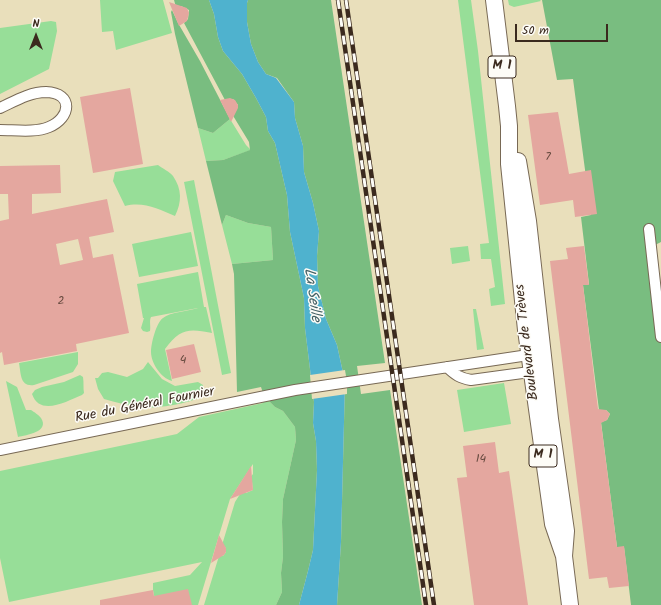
<!DOCTYPE html>
<meta charset="utf-8">
<style>
body{margin:0}
#map{position:relative;width:661px;height:605px;overflow:hidden;background:#e9dfbb;font-family:Kalam,sans-serif}
canvas{display:block}
.north{position:absolute;left:16px;top:16px;width:40px;height:40px;-webkit-text-stroke:3px #fdfcf7;paint-order:stroke;rotate:0deg;font-size:11px;font-weight:700;line-height:16px;text-align:center;color:#3b2a1e}
.north::after{content:'';display:block;margin:auto;width:14px;height:18px;background:#3b2a1e;clip-path:polygon(50% 0,100% 100%,50% 72%,0 100%)}
.scale{position:absolute;left:515px;top:24px;width:93px;height:18px;box-sizing:border-box;border:2px solid #3b2a1e;border-top:0;padding-left:5px;font-size:12px;line-height:14px;white-space:nowrap;color:#3b2a1e;-webkit-text-stroke:3px #fdfcf7;paint-order:stroke}
</style>
<div id="map">
<canvas width="661" height="605"></canvas>
<div class="north">N</div>
<div class="scale">50 m</div>
</div>
<script>
const context = document.querySelector('canvas').getContext('2d');
context.lineJoin = 'round';
function fill(path, color) { context.fillStyle = color; context.fill(path, 'evenodd'); }
function strokePath(path, color, width, dash) { context.strokeStyle = color; context.lineWidth = width; context.lineCap = dash ? 'butt' : 'round'; context.setLineDash(dash || []); context.stroke(path); }
function drawText(font, color, halo, rows, align = 'center') {
  context.font = font + ' Kalam,sans-serif'; context.lineWidth = 3; context.setLineDash([]); context.textBaseline = 'middle'; context.strokeStyle = halo; context.fillStyle = color; for (const [text, x, y, turn = 0] of rows) {
    context.save(); context.translate(x, y); context.rotate((+turn || 0) * Math.PI / 180); context.textAlign = isNaN(turn) ? turn : align; if (halo) context.strokeText(text, 0, 0); context.fillText(text, 0, 0); context.restore();
  }
}
fill(new Path2D(`
 M100,0H163L172,33L116,50L113,31L102,32Z
 M458,0H471L478,51L505,304L491,306L489,289L495,287L491,259H481L480,244L489,243Z
 M508,0H540L541,1L514,7L509,5Z
 M51,21L56,22L57,31L49,69L0,94V28Z
 M230,119L246,145L251,150L223,160L206,161L198,128L213,133Z
 M158,165C162,168 170,172 173,176C182,189 182,202 175,216C159,209 143,201 125,206L113,181L115,172Z
 M194,180L231,373L222,375L184,182Z
 M226,215L248,223L271,227L273,260L232,264L222,225Z
 M191,232L198,266L139,277L132,244Z
 M468,246L470,261L452,264L450,248Z
 M198,272L204,307H206L212,333C188,328 180,329 165,349L172,381C161,378 151,363 151,352C151,344 156,323 163,318C170,312 189,311 198,308L151,317C149,321 151,326 150,331L147,332L143,331L141,328L144,318H143L137,284Z
 M473,309H476L484,349L477,350Z
 M78,352V364L73,372L34,385C20,387 21,374 19,363Z
 M148,362L162,379L175,386L198,382L203,385L202,396C189,404 156,409 140,407C128,406 116,402 104,399L98,389L95,378H98L102,373L108,372L127,377L143,369Z
 M80,375L83,377C84,383 83,388 84,393L82,395C67,401 40,417 32,394L35,390L42,387L64,382Z
 M6,381L17,387L26,410H31C34,412 39,415 41,418C50,432 26,435 18,437Z
 M504,383L511,424L464,432L457,390Z
 M264,396L275,407L283,411L295,427L296,440L283,499L282,522L283,557L281,573L282,592L276,605H204L219,556H223L226,552V548L222,545L235,502L242,491L246,493L253,490L252,482L249,479L253,474V464L230,499L198,605H156L153,590V583L190,575L202,562L9,602L0,558V471L177,434L199,417L263,403Z`), '#97de98');
fill(new Path2D(`
 M174,0H209L214,14L218,37L223,51L242,74L256,98L266,117L268,131L275,143L287,195L290,232L304,298L305,328L314,402L313,423L316,441L317,470L313,550L308,571L299,605H276L282,592L281,573L283,557L282,522L283,499L296,440L295,427L283,411L275,407L264,396L261,387L237,392L234,274L232,264L273,260L271,227L248,223L226,215L222,225L206,161L223,160L250,150L249,142L232,114L238,105L233,99L225,100L184,23L188,19L189,10L181,6L176,7Z
 M248,0H331L385,363L357,366L361,394L390,390L422,605H337L341,542L345,382L337,345L326,319L318,286L317,256L319,231L313,203L304,172L303,146L295,118L294,102L277,78L266,74L258,62L251,44L247,22V3Z
 M542,0H661V242L655,245L661,300V605H631L624,547H617L601,422L607,420L610,414L606,410H599L583,285L589,284L581,217L591,215L573,79L557,80Z
 M172,10L178,23L200,61L230,119L213,133L198,128L175,34L171,12Z`), '#79bd80');
fill(new Path2D(`
 M209,0H248L247,3V22L251,44L258,62L266,74L276,78L294,102L295,118L303,146L304,172L313,203L319,231L317,256L318,286L326,319L337,345L345,382L341,542L337,605H299L308,571L313,550L317,470L316,441L313,423L314,402L305,328L304,298L290,232L287,195L275,143L268,131L266,117L256,98L242,74L223,51L218,37L214,14Z`), '#4fb2ce');
fill(new Path2D(`
 M345,370L347,382V394L312,399L310,375Z`), '#e9dfbb');
fill(new Path2D(`
 M169,2L187,8L189,13L187,21L179,26Z
 M130,88L143,164L93,173L80,97Z
 M230,98L235,100L238,105V108L231,122L220,100Z
 M558,112L569,174L591,170L597,214L575,217L573,200L540,205L528,115Z
 M60,165L61,193L32,194V214L107,199L114,232L89,237L93,258L113,254L129,333L76,344L77,351L4,365L2,352L0,353V221L9,219L8,194H0V166ZM78,239L83,260L60,265L56,244Z
 M584,246L589,285H583L598,409L606,410L610,414L607,420L601,423L617,547L624,546L629,586L609,588L607,577L589,579L550,261L568,259L566,248Z
 M194,344L201,372L172,379L166,350Z
 M495,442L499,473L509,471L528,605H474L457,478L467,477L463,446Z
 M251,466L253,490L230,499Z
 M219,535L226,548V552L224,555L211,563Z
 M188,589L192,605H100V600L153,590L154,596Z`), '#e4a79f');
const street = new Path2D(`
 M0,108C15,101 30,92 46,92C74,93 71,118 49,127C35,133 15,130 0,130
 M649,229L661,337
 M447,367C455,375 460,378 471,380L537,371
 M0,450L295,390L535,354`);
const primary = new Path2D(`
 M494,0L507,106L509,126V164L526,330L553,524L564,556
 M518,161L528,221L550,419L566,531L564,556L570,605`);
strokePath(street, '#786955', 12);
strokePath(primary, '#786955', 18);
strokePath(street, '#fff', 10);
strokePath(primary, '#fff', 16);
const rail = new Path2D(`
 M338,0L426,605
 M346,0L434,605`);
strokePath(rail, '#3b2a1e', 4.5);
strokePath(rail, '#fdfcf7', 3, [9]);
drawText('12px', '#65493e', null, [
 ["7",548,158],
 ["2",61,302],
 ["4",183,361],
 ["14",481,460]
]);
for (const [x, y, w] of [
 [502,67,28],
 [543,456,28]
]) { const box = new Path2D(); box.roundRect(x - w / 2, y - 11, w, 22, 3); context.fillStyle = '#fdfcf7'; context.fill(box); strokePath(box, '#3b2a1e', 1); }
drawText('bold 13px', '#3b2a1e', null, [
 ["M 1",502,67],
 ["M 1",543,456]
]);
drawText('14px', '#3b2a1e', '#fdfcf7', [
 ["Boulevard de Trèves",528,342,-97],
 ["Rue du Général Fournier",145,406,-11]
]);
drawText('italic 15px', '#436064', '#fdfcf7', [
 ["La Seille",311,295,82]
]);
</script>
